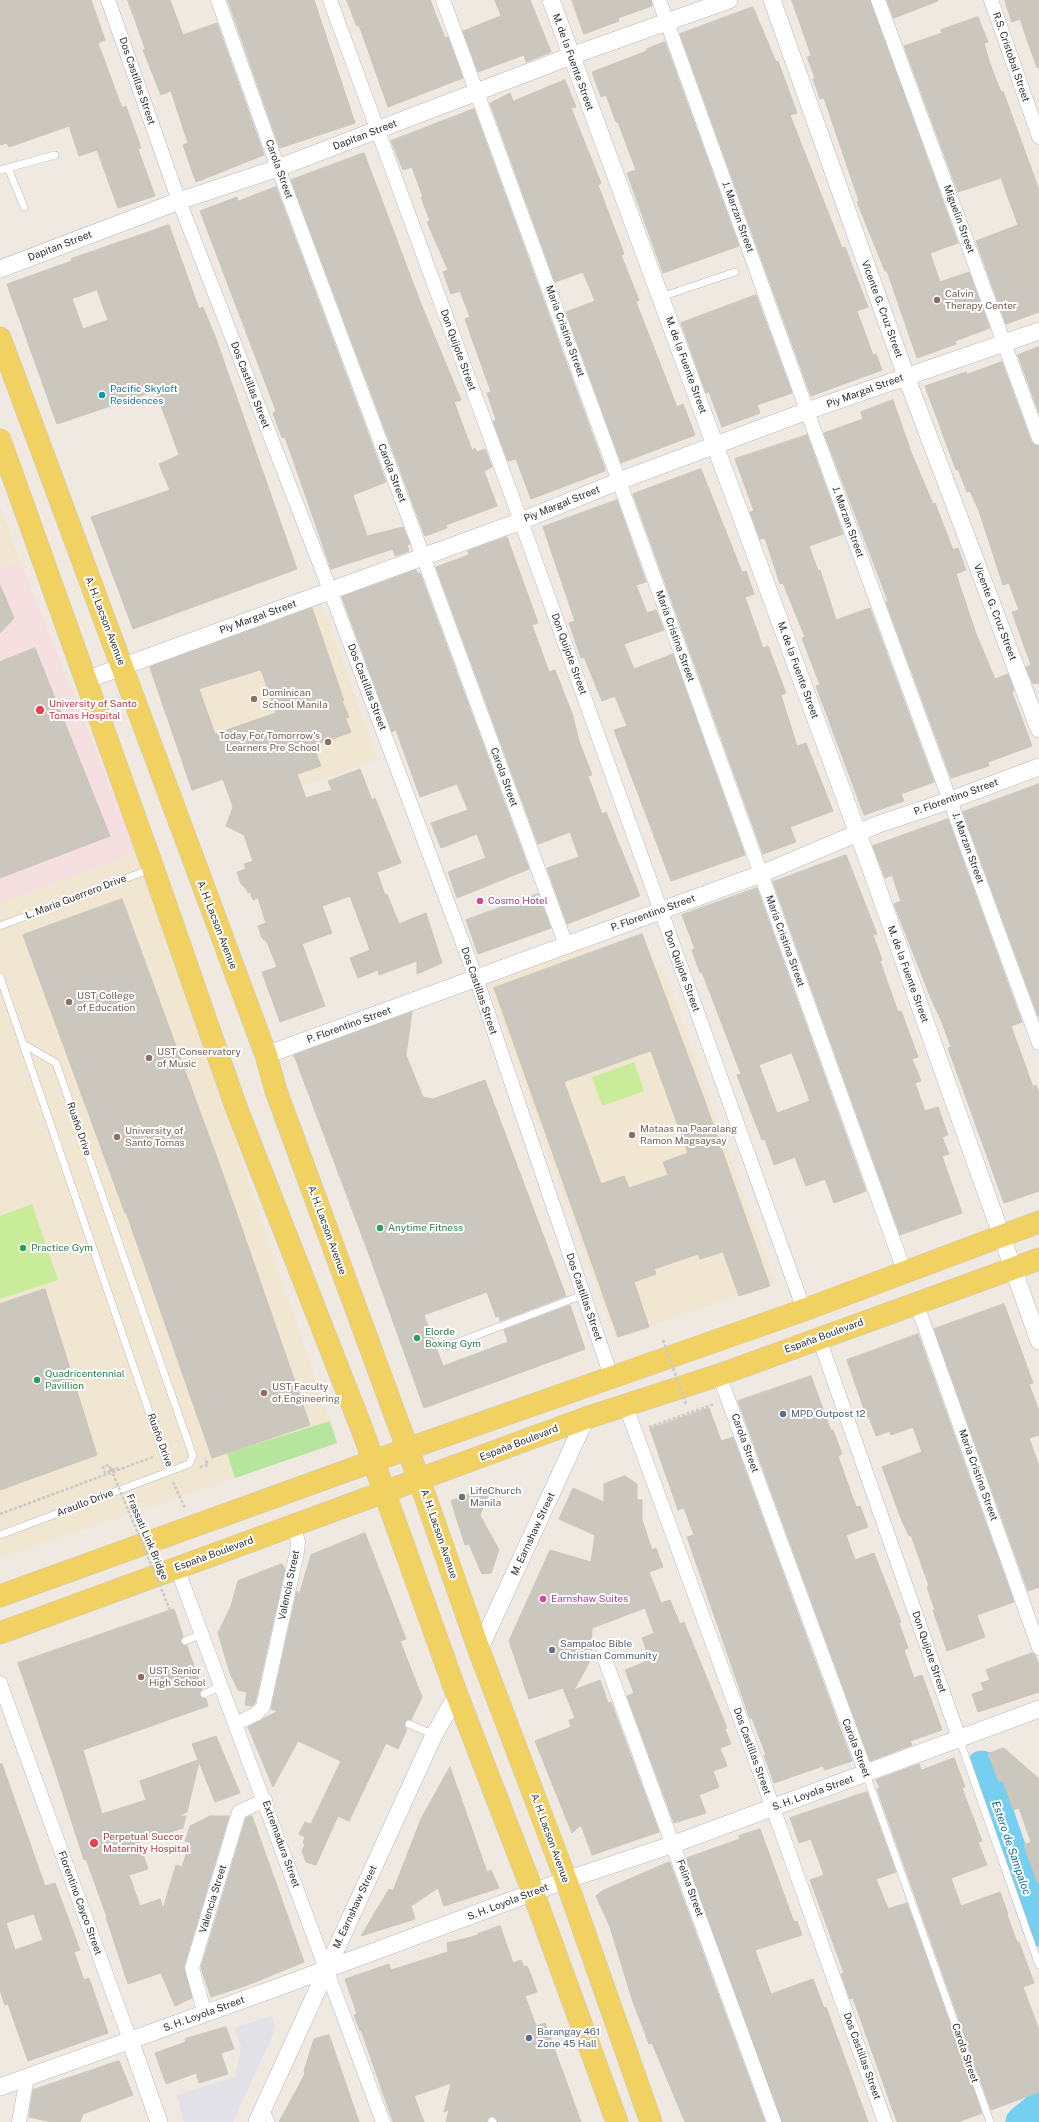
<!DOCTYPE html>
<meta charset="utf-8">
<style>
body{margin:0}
canvas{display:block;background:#efe9e1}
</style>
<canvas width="1039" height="2122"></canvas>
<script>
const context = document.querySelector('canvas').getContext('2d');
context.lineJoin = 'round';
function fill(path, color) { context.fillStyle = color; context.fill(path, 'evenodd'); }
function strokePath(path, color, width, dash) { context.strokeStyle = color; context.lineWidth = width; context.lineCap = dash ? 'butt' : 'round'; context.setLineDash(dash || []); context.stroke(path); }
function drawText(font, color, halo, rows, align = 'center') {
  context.font = font + ' "Public Sans",sans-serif'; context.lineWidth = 4; context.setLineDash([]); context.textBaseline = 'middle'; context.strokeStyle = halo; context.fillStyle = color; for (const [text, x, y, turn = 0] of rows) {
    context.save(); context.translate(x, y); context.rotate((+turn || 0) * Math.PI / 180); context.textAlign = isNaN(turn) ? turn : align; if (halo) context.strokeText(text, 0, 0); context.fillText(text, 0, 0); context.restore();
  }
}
fill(new Path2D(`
 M271,2016L275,2025L272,2037L233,2122H184L177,2095L235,2077L241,2047L234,2028Z`), '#e3e1e8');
fill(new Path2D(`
 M0,505L20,562L137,852L337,1443L0,1558Z
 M322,603L377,759L272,798L261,768L192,791L146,661Z
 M588,944L606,987L662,966L775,1283L615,1338L486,979Z`), '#f0e6d1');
fill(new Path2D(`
 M20,562L137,852L0,903V569Z`), '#f5dfe0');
fill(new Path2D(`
 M330,1421L337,1443L235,1478L227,1453Z`), '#b6e59e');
fill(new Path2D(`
 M634,1062L644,1091L602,1106L592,1077Z
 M32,1204L58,1280L0,1299V1216Z`), '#c9ec9a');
strokePath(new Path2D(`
 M982,1766L1039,1931
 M1021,2122L1039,2107`), '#75cff0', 31);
const building = new Path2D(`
 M0,0H91L105,40L98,43L122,108L126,106L141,148L138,149L155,196L118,208L97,150L79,156L69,126L9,147L7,143L0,145Z
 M128,0H170L183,35L217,23L264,155L196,182L183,145L188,143L171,91L161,95L143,50L145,49Z
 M228,0H314L355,123L280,148Z
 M347,0H430L445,38L448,37L463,78L388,107L359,25L357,26Z
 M495,0H530L551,52L526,62L524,55L478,72L463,31L501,16Z
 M572,0H651L652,6L618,18L619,21L584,34Z
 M792,0H870L958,243L930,253L940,282L969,272L990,328L955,341L956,344L917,358L887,271H885L857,202L859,201L824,98L820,99L813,79L815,78L807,57L811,56Z
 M887,0H938V1L894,18Z
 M1005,0H1039V67L1037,68L1020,19L1012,22Z
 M753,7L776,62L778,61L797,113L790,115L842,248L845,247L868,307L857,311L873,355L876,354L882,370L811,396L680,34Z
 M978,17L988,42L984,43L990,64L1001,92L1003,91L1039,190V312L1006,324L976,241L1018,225L1001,178L958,192L904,46L942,33L941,30Z
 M665,42L739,246L663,273L627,173L636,170L618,122H616L606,95L601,97L592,72L647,51V49Z
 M565,80L576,107L571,108L601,183L598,185L624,254L621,255L639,300L636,302L677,407L683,404L695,435L621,463L566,312L595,301L583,272L555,282L490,103L510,93L513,101Z
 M474,109L605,469V471L531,499L516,459L508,461L493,421L496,420L487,393L491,392L465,319L470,317L460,291L451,294L443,272L448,270L427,222L430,221L421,197H423L412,167L403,170L391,141Z
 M364,153L421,304L461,400L454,402L472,450L475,448L477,452L485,449L492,467L484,471L497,506L446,525L447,528L425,536L291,180Z
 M276,187L386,482L353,495L367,536L403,527L410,544L407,545L409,551L395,556L393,549L331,569L291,454L285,437L282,438L273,413L276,411L200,211L237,197L238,201Z
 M169,225L199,309L203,307L216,339L297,569L133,629L91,517L170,490L159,464L179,455L168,424L155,391L57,424L7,284L72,261L71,259ZM97,290L108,320L83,329L72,299Z
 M756,295L792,393L757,405L760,413L722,427L709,392L706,393L681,323Z
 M1039,347V413L1018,355Z
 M1002,362L1031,441L1034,445L1039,446V683L1033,684L1026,667L1031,665L1012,612L1019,610L1009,583L1003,585L979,511L970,491L967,492L958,469L956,470L925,386L966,372L967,374Z
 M893,400L911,452L933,504L935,503L953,550L958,548L966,570L956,574L975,631L995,679L1008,674L1014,691L1012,692L1032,746L988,762L989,766L951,778L886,602L888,601L824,433L863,419L861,412Z
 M807,435L843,534L809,546L818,571L820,570L836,620L870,608L934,782L901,794L904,801L864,815L816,686L820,685L802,638L805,637L783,583L780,584L765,538L760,539L750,512L754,511L735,459Z
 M701,469L742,572L746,571L754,594L745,597L763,648L768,646L786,693L781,695L797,746L806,743L833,811L790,827L796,842L763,854L633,494Z
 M617,500L646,582L636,585L647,613L656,610L664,630L624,644L634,669L673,654L745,855L671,881L614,730L627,726L615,696L602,701L584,657L581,658L569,623L575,621L543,527Z
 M507,537L538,623L532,625L549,672L555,670L573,716L579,741L592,775L588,776L602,814L606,812L640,896L567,924L547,868L579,857L570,832L538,844L436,567L469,555L468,551Z
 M416,570L418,574L420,573L529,869L457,898L448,872L486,858L477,834L441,848L431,823L468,810L457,784L420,797L396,730L392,732L342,597Z
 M0,585L14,618L0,633Z
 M312,608L344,701H342L349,717L345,718L351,732L313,746L321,766L297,774L306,798L332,790L328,781L360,769L372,800L375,798L401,863L377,872L385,895L387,894L399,924L426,913L442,963L417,974V961L379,975L378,970L358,978L350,958L370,950L350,896L322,906L332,933L302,944L325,1006L280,1022L262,972L277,967L267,942L262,938L258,926L266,923L258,898L253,900L250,892L248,893L246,888L241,884L237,872L246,869L244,864L253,861L244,835L226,826L233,807L223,779L192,790L150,667ZM261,670L276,713L215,734L199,689Z
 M35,648L110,836L0,878V662Z
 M1039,784V1016H1038L963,812Z
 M948,819L1022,1022L1011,1026L1033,1087L1036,1085L1039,1094V1191L1004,1203L948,1048L951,1047L941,1020L932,1001L894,904L901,901L892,875L885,878L873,846Z
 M846,855L877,934L873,935L882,960L880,961L898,1012L901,1011L918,1057L912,1059L921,1081L915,1083L925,1111L938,1107L948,1135L942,1137L949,1154L942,1156L962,1213L900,1235L773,882Z
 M757,888L866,1191L834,1203L825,1179L806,1186L795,1157L774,1165L765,1139L762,1140L737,1075L741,1074L702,972L700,973L692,950L695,949L682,915ZM792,1053L810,1101L777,1113L759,1065Z
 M538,894L551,928L478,954L466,920Z
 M122,899L224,1177L310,1425L212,1458L126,1212L125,1213L23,935Z
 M642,934L704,1099L770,1286L739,1296L723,1252L700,1259L698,1254L654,1269L656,1274L634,1282L649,1327L618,1337L494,988ZM651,1051L688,1153L663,1162L668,1175L629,1188L624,1176L601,1184L564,1082Z
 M412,1012L406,1055L423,1097L433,1099L485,1080L566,1296L500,1321L499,1316L496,1317L487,1292L424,1315L443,1366L508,1342L504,1330L570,1305L585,1349L424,1408L371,1260L294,1055Z
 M45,1289L97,1455L0,1490V1304Z
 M1004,1304L1033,1383L1029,1384L1039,1411V1435L1029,1438L1039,1466V1587L1028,1591L934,1329Z
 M918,1334L1014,1602L977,1615L985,1637L947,1651L933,1610H935L927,1587L929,1586L911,1535L909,1536L902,1521L882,1467L922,1452L913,1427L891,1435L890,1431L876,1436L869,1417L867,1418L847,1360Z
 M811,1376L831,1431L833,1430L842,1454L838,1456L856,1507L860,1506L868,1527L846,1535L855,1560L874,1553L901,1622L899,1623L908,1648L904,1650L914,1678L922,1675L942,1730L910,1741L912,1745L870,1761L738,1401Z
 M709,1408L721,1441L733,1437L852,1761L825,1770L823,1766L774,1783L764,1755H766L752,1718L750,1719L687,1537L694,1535L684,1508L678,1510L650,1429Z
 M625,1476L637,1484V1500H642V1520L652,1550L656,1548L663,1567L649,1572L661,1603L670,1600L680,1624L684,1622L727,1728L725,1729L731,1744L720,1748L727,1766L713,1771L719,1787L699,1795L706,1813L674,1823L627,1696L634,1693L625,1670L650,1660L642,1638L654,1633L645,1608L592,1628L591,1659L574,1690L600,1680L608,1703L611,1702L659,1832L592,1855L581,1825L572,1833L535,1741L571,1727L569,1720L575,1718L563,1688L529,1699L509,1641L550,1550L591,1562L595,1535L559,1519L573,1488L604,1502V1484Z
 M492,1486L480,1515L499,1550L491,1573L482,1574L469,1544L465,1545L451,1501Z
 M365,1533L406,1639L400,1641L422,1697L411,1720L405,1722L404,1725L407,1729L398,1749L386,1743L349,1821L338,1816L316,1865L306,1862L302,1851L305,1844L303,1843L305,1837L299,1834L305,1822L311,1824L341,1761L298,1741L273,1787L248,1727L278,1711L271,1709L297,1591L299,1595L311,1555Z
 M282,1564L285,1569L255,1703L252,1706L245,1705L247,1692L238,1690L230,1673L218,1633L231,1606L238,1581Z
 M174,1609L183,1636L180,1643L187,1646L202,1689L199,1696L206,1699L208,1706L83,1750L102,1814L146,1800L140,1781L198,1760L192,1744L216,1736L240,1793L215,1802L199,1762L187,1812L178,1816H186L183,1828L139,1842L148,1869L129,1875L140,1906L160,1899L163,1909L176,1865L182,1867L190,1842L185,1841L190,1826L210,1816H229L184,1966L192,1998L175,2006L161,1973L128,1984L106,1917H107L86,1859L84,1860L54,1767L18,1663Z
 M1032,1653L1035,1655L1039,1665V1692L978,1712L972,1694L984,1690L981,1683L990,1680L986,1670Z
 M1004,1748L1039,1779V1882H1037L1024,1845L1031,1842L1019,1808L1013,1810L1003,1781L999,1782L988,1754Z
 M954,1758L965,1787L962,1788L982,1841L978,1842L987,1865L951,1878L961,1906L1000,1892L1008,1914L1007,1915L1017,1942H1019L1034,1983L1023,1987L1039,2030V2092L991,2110L877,1789L880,1788L876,1780L919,1764L921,1770Z
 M0,1764H2L45,1886L55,1883L80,1950L74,1952L84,1980L89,1978L108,2033L28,2061L8,2004L5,2005L0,1990ZM34,1914L43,1940L15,1950L6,1923Z
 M450,1767L487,1872L491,1870L499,1888L444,1906L438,1888L411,1906L415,1919L361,1936L389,1889L393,1891L421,1819Z
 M867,1792L896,1872L876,1879L888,1909L907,1903L982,2113L958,2122H897L853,1998L850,1999L841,1974L844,1973L810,1880L824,1875L811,1839L799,1843L790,1818Z
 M252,1816L304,1962L248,1985L211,1997L201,1968L246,1818Z
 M760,1829L794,1922L797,1921L802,1935L755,1950L771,1994L813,1979L824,2008L826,2007L868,2122H782L686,1858L740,1839L739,1836Z
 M669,1862L670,1863L765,2122H685L652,2043L649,2044L632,1999L610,1927L596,1896L602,1891Z
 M500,1926L513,1963L521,1960L524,1967L527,1966L531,1975L537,1992L525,1996L536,2026L545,2023L581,2122H498L493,2116L488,2118L487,2122H446L449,2110L444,2112L451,2083L414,2096L424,2122H393L361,2030L360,2031L354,2015L357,2014L345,1979L389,1964L391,1970L448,1952L447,1943L479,1935L478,1934Z
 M226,2027L234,2049L221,2053L228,2074L199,2083L196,2073L166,2084L155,2053L186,2042L185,2039Z
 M329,2035L359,2122H279L305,2074L304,2071L314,2039Z
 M119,2061L133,2095L83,2114L80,2122H51L29,2117L33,2090Z`);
fill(building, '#cbc7bf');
strokePath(building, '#cbc5ba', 1);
const service = new Path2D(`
 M8,168L24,207
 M0,170L55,155
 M661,297L735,272
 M0,926L151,869
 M0,977L169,1470
 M448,1346L583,1295
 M0,1535L189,1464L193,1456L56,1063L23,1044
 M185,1641L202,1634
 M204,1694L221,1686
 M409,1724L434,1735
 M959,1738L1039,1965
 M866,1774L990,2122
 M266,2109L271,2122
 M492,2121L493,2122`);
const minor = new Path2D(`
 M108,0L179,201L330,590L476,978L612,1379
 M218,0L278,168L423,556L566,945
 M330,0L521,521L804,1310
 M443,0L619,481L905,1273
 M659,0L814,430L1039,1043
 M878,0L1039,438
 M991,0L1039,137
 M916,1302L1039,1648
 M819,1338L959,1738
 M719,1375L866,1773
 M625,1404L773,1808L885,2122
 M177,1568L383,2122
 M603,1654L774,2122
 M0,1683L130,2040
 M235,1724L256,1714L263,1707L297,1552L298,1542L293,1524
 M205,2014L192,1968L239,1812L265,1800
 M19,2122L27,2077`);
const tertiary = new Path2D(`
 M551,0L867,858L1039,1341
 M772,0L906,376L1039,729
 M0,269L179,201L278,168L377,130L571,56L729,0
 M86,680L521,521L619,481L807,411L1039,331
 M266,1055L761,874L879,824L951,800L1039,767
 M479,1650L586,1418
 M130,2040L159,2122
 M0,2087L287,1984L566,1880L674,1844L1039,1709
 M257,2122L434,1735L457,1695`);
const primary = new Path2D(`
 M0,338L266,1055L276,1091L426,1499L479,1650L566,1880L651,2122
 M0,440L153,868L236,1107L363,1432L457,1695L533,1892L617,2122
 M0,1596L407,1449L804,1310L1039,1222
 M0,1633L586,1418L719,1375L1039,1259`);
strokePath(service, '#b4b7c1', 8);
strokePath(minor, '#b4b7c1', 15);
strokePath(tertiary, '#b4b7c1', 18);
strokePath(primary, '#c9c9c9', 23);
strokePath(new Path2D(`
 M649,1427L714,1404
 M200,1467L208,1465L205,1458
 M111,1469L109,1465L103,1467L105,1473L117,1468L118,1470
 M173,1482L185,1508
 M0,1514L153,1457`), '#c9c9c9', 2.5, [3, 2]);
strokePath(service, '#fff', 7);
strokePath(minor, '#fff', 14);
strokePath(tertiary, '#fff', 17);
strokePath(primary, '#f2d163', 22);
strokePath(new Path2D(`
 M663,1340L686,1404
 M111,1469L170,1610`), '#c9c9c9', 2.5, [3, 2]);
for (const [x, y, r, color] of [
 [937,300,4,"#8d6e63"],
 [102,395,4,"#0f9aa8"],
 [254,699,4,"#8d6e63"],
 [40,710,5,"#e0444e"],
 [328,742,4,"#8d6e63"],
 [480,901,4,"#d1479c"],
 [69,1002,4,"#8d6e63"],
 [149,1058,4,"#8d6e63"],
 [632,1135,4,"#8d6e63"],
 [117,1137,4,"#8d6e63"],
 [380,1228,4,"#2e9e5b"],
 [23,1248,4,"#2e9e5b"],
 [417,1338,4,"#2e9e5b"],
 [37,1380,4,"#2e9e5b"],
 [264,1393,4,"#8d6e63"],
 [783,1414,4,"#5c6f8a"],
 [462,1497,4,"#6b7280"],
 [543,1599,4,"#d1479c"],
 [552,1650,4,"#6b7280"],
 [141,1677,4,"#8d6e63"],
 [94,1843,5,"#e0444e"],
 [529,2038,4,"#5c6f8a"]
]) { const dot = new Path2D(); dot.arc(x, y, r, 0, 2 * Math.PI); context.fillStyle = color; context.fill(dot); strokePath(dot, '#fff', 1.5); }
drawText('10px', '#2e2e2e', '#fff', [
 ["R.S. Cristobal Street",1011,57,71],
 ["M. de la Fuente Street",573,62,70],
 ["Dos Castillas Street",137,81,71],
 ["Dapitan Street",365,135,-21],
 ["Carola Street",279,169,70],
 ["J. Marzan Street",738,217,70],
 ["Miguelin Street",959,219,70],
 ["Dapitan Street",60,246,-21],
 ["Vicente G. Cruz Street",882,309,70],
 ["Maria Cristina Street",565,331,70],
 ["Don Quijote Street",458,350,70],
 ["M. de la Fuente Street",686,365,70],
 ["Dos Castillas Street",250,385,69],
 ["Piy Margal Street",865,391,-20],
 ["Carola Street",392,473,69],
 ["Piy Margal Street",562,504,-22],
 ["J. Marzan Street",848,522,70],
 ["Vicente G. Cruz Street",995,612,69],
 ["Piy Margal Street",258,617,-20],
 ["A. H. Lacson Avenue",105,621,69],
 ["Maria Cristina Street",675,636,70],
 ["Don Quijote Street",569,654,70],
 ["M. de la Fuente Street",798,670,70],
 ["Dos Castillas Street",367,687,69],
 ["Carola Street",504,777,70],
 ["P. Florentino Street",956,797,-20],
 ["J. Marzan Street",968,848,70],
 ["L. Maria Guerrero Drive",76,897,-21],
 ["P. Florentino Street",653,913,-20],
 ["A. H. Lacson Avenue",217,925,69],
 ["Maria Cristina Street",785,941,70],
 ["Don Quijote Street",682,971,70],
 ["M. de la Fuente Street",908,974,70],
 ["Dos Castillas Street",479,991,71],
 ["P. Florentino Street",349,1025,-20],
 ["Ruaño Drive",79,1129,71],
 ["A. H. Lacson Avenue",327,1230,70],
 ["Dos Castillas Street",584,1297,71],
 ["España Boulevard",824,1336,-20],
 ["Ruaño Drive",160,1440,70],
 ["España Boulevard",519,1443,-21],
 ["Carola Street",745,1443,70],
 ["Maria Cristina Street",978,1475,70],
 ["Araullo Drive",85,1503,-21],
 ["A. H. Lacson Avenue",439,1534,71],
 ["M. Earnshaw Street",533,1534,-65],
 ["Frassati Link Bridge",147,1537,67],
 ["España Boulevard",214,1554,-20],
 ["Valencia Street",289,1585,-78],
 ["Don Quijote Street",929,1652,71],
 ["Carola Street",856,1748,69],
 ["Dos Castillas Street",752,1751,70],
 ["S. H. Loyola Street",813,1793,-20],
 ["A. H. Lacson Avenue",550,1838,70],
 ["Extremadura Street",281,1844,70],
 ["Felina Street",690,1888,70],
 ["Valencia Street",213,1899,-73],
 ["S. H. Loyola Street",508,1902,-21],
 ["Florentino Cayco Street",80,1903,70],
 ["M. Earnshaw Street",355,1907,-65],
 ["S. H. Loyola Street",204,2014,-20],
 ["Carola Street",965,2053,71],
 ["Dos Castillas Street",862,2056,70]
]);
drawText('10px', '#785e54', '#fff', [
 ["Calvin",945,294],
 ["Therapy Center",945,306],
 ["Dominican",262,693],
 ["School Manila",262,705],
 ["Today For Tomorrow's",320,736,"right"],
 ["Learners Pre School",320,748,"right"],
 ["UST College",77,996],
 ["of Education",77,1008],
 ["UST Conservatory",157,1052],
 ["of Music",157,1064],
 ["Mataas na Paaralang",640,1129],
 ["Ramon Magsaysay",640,1141],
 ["University of",125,1131],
 ["Santo Tomas",125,1143],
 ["UST Faculty",272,1387],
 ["of Engineering",272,1399],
 ["UST Senior",149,1671],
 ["High School",149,1683]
], 'left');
drawText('10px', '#0d838f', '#fff', [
 ["Pacific Skyloft",110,389],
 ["Residences",110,401]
], 'left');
drawText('10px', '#be3a42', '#fff', [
 ["University of Santo",49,704],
 ["Tomas Hospital",49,716],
 ["Perpetual Succor",103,1837],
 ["Maternity Hospital",103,1849]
], 'left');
drawText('10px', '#b23c85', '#fff', [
 ["Cosmo Hotel",488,901],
 ["Earnshaw Suites",551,1599]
], 'left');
drawText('10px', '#27864d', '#fff', [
 ["Anytime Fitness",388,1228],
 ["Practice Gym",31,1248],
 ["Elorde",425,1332],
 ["Boxing Gym",425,1344],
 ["Quadricentennial",45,1374],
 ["Pavillion",45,1386]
], 'left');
drawText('10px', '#4e5e75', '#fff', [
 ["MPD Outpost 12",791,1414],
 ["Barangay 461",537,2032],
 ["Zone 45 Hall",537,2044]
], 'left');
drawText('10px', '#5b616d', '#fff', [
 ["LifeChurch",470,1491],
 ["Manila",470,1503],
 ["Sampaloc Bible",560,1644],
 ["Christian Community",560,1656]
], 'left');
drawText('italic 11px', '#0d6fa3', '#fff', [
 ["Estero de Sampaloc",1011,1848,71]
]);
</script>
